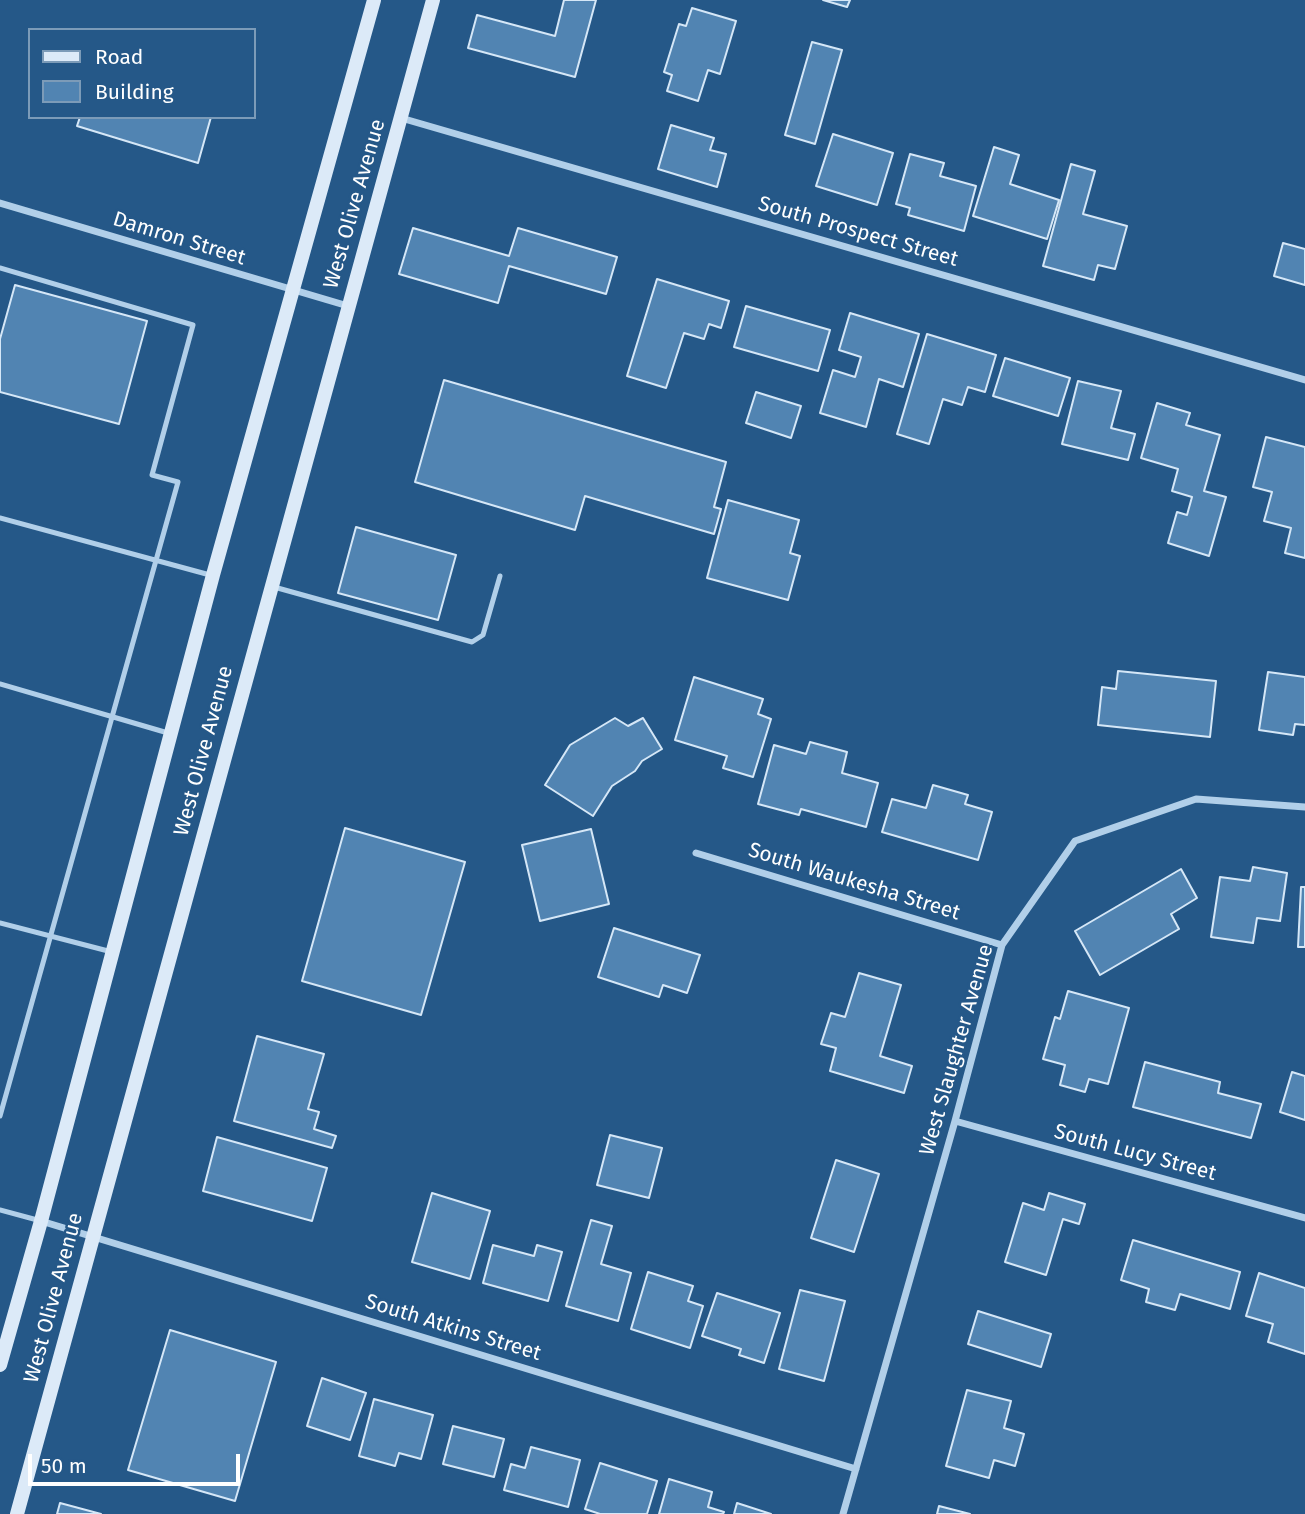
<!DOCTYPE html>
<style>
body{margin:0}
#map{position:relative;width:1305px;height:1514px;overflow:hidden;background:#255888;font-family:"Fira Sans",sans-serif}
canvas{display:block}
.legend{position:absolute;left:28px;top:28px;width:228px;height:91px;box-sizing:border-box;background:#255888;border:2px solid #7c9bb8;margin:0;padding:9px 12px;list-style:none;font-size:21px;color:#fff}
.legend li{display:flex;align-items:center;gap:14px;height:35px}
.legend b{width:35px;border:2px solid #7c9bb8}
.scale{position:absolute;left:28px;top:1454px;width:212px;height:32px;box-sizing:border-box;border:4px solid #fff;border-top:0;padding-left:9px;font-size:21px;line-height:24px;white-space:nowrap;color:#fff;-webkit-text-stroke:5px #255888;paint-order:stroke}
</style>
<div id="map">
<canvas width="1305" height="1514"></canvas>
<ul class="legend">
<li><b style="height:9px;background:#dceaf8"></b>Road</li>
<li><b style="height:19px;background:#5184b2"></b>Building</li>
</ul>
<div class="scale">50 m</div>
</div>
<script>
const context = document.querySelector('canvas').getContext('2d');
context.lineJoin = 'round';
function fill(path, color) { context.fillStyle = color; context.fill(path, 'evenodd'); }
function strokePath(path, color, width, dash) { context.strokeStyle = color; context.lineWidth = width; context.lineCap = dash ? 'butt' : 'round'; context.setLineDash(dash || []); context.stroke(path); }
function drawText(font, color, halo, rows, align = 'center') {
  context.font = font + ' "Fira Sans",sans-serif'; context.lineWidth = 5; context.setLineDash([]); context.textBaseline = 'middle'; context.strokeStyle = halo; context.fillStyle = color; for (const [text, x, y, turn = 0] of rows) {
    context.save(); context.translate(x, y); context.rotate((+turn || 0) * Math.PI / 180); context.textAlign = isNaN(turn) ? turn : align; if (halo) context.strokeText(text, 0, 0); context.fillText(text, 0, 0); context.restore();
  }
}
const building = new Path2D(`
 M564,0H596L575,77L468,48L477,15L555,36Z
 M823,0H850L847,7Z
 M692,8L736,21L720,74L708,70L698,101L667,91L672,75L664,72L679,24L686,26Z
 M812,42L842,50L815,144L785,135Z
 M80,117H211L198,163L77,126Z
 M671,125L714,138L710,150L726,154L717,187L658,169Z
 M833,134L893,153L877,205L816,186Z
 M994,147L1019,155L1010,184L1059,200L1047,239L973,216Z
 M910,154L944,163L940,176L976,186L964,231L908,215L910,208L896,204Z
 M1071,164L1095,171L1083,214L1127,226L1115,269L1098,265L1094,280L1043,266Z
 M413,228L509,256L518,228L617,257L606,294L509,266L498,303L399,274Z
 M1283,243L1305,249V285L1274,276Z
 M657,279L729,301L721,328L709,324L704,339L684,333L666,388L627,376Z
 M15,285L147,321L119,424L0,392V339Z
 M746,306L830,330L818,371L734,347Z
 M850,313L919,334L903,387L879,379L866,427L820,413L833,370L855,377L861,357L839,350Z
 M927,334L996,355L985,392L968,387L962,405L943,399L929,444L897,434Z
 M1005,358L1070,378L1058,416L993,396Z
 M444,380L726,462L714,507L721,509L714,534L585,496L575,530L415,482Z
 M1078,381L1121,391L1111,428L1135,434L1128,460L1062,444Z
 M756,392L801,406L791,438L746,423Z
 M1157,403L1190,413L1186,425L1220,435L1204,491L1226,497L1209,556L1168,543L1177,512L1187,515L1192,497L1172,491L1178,469L1141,458Z
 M1266,437L1305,447V558L1285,553L1291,528L1264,521L1272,492L1253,487Z
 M728,500L799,520L790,553L800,556L788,600L707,578Z
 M356,527L456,555L438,620L338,593Z
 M1118,671L1216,681L1210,737L1098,725L1102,687L1116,689Z
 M1268,672L1305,677V725L1295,724L1293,735L1259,730Z
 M694,677L763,699L758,714L771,719L753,777L723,768L727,756L675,740Z
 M615,718L628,726L643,718L662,749L642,761L635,771L612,786L593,816L545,785L570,745Z
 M810,742L847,752L842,773L878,783L866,827L801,809L799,815L758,804L774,745L806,754Z
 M933,785L968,795L965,804L992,812L978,860L882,832L892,799L926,808Z
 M345,828L465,862L421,1015L302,981Z
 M591,829L609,904L540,921L522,845Z
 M1253,867L1287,873L1280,921L1257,918L1253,943L1211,937L1220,877L1250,881Z
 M1181,869L1197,898L1171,914L1179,929L1100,975L1075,931Z
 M1301,887H1305V947H1298Z
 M614,928L700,955L687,993L663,985L659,997L598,977Z
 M859,973L901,985L880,1056L912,1066L904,1093L830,1071L836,1048L821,1044L831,1013L845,1017Z
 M1068,991L1129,1008L1108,1084L1089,1079L1085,1092L1060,1085L1065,1065L1043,1059L1055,1017L1060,1019Z
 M257,1036L324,1054L308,1109L319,1112L314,1129L336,1136L332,1148L234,1121Z
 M1145,1062L1220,1082L1218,1093L1261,1104L1251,1138L1133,1107Z
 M1292,1072L1305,1076V1120L1280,1112Z
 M610,1135L662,1148L649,1198L597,1185Z
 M217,1137L327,1168L312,1221L203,1191Z
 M836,1160L879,1174L854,1252L811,1238Z
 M432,1193L490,1211L470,1279L412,1262Z
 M1049,1193L1085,1204L1079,1224L1063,1219L1046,1275L1005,1262L1023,1203L1044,1210Z
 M591,1220L612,1226L601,1264L631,1273L618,1321L566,1306Z
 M1133,1240L1240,1272L1230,1309L1180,1294L1175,1310L1146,1302L1149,1289L1121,1280Z
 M493,1245L534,1256L537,1245L562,1252L548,1301L483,1283Z
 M648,1272L693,1286L688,1301L703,1306L690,1348L631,1329Z
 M1259,1273L1305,1288V1354L1268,1342L1273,1324L1246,1316Z
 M800,1290L845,1301L824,1381L779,1369Z
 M717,1293L780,1313L764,1363L739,1355L741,1349L702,1336Z
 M978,1311L1051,1334L1041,1367L968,1344Z
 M170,1330L276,1362L235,1501L128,1470Z
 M322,1378L366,1393L350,1440L307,1426Z
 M967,1390L1011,1401L1004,1428L1024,1434L1015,1466L994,1460L989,1478L946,1466Z
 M374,1399L433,1415L421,1459L399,1453L395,1466L359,1456Z
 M453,1426L504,1439L494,1477L443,1464Z
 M531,1447L580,1460L568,1507L504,1490L511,1464L525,1468Z
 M600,1463L657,1481L647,1514H600L585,1509Z
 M669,1479L712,1492L708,1507L724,1512L723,1514H659Z
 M60,1503L101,1514H57Z
 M737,1503L771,1514H734Z
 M939,1506L970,1514H937Z`);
fill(building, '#5184b2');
strokePath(building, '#d5e7f7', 2);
strokePath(new Path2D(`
 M0,268L193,325L152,475L178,482L0,1116
 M0,518L210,575
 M274,587L472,642L483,635L500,576
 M0,684L168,733
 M0,923L112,952
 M0,1210L41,1221`), '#b1cfe9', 5);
strokePath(new Path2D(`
 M401,118L1305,380
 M0,203L348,306
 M696,853L1002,945
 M955,1121L1305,1218
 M41,1221L856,1469
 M843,1514L955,1121L1002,945L1075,841L1196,799L1305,807`), '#b1cfe9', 7);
strokePath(new Path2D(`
 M0,1365L41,1221L213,575L374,0
 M17,1514L433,0`), '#dceaf8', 14);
drawText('21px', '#fff', '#255888', [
 ["West Olive Avenue",355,204,-74],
 ["South Prospect Street",858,232,16],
 ["Damron Street",179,239,17],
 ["West Olive Avenue",204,751,-75],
 ["South Waukesha Street",854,882,17],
 ["West Slaughter Avenue",957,1050,-74],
 ["South Lucy Street",1135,1153,15],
 ["West Olive Avenue",54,1298,-75],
 ["South Atkins Street",453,1328,17]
]);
</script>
